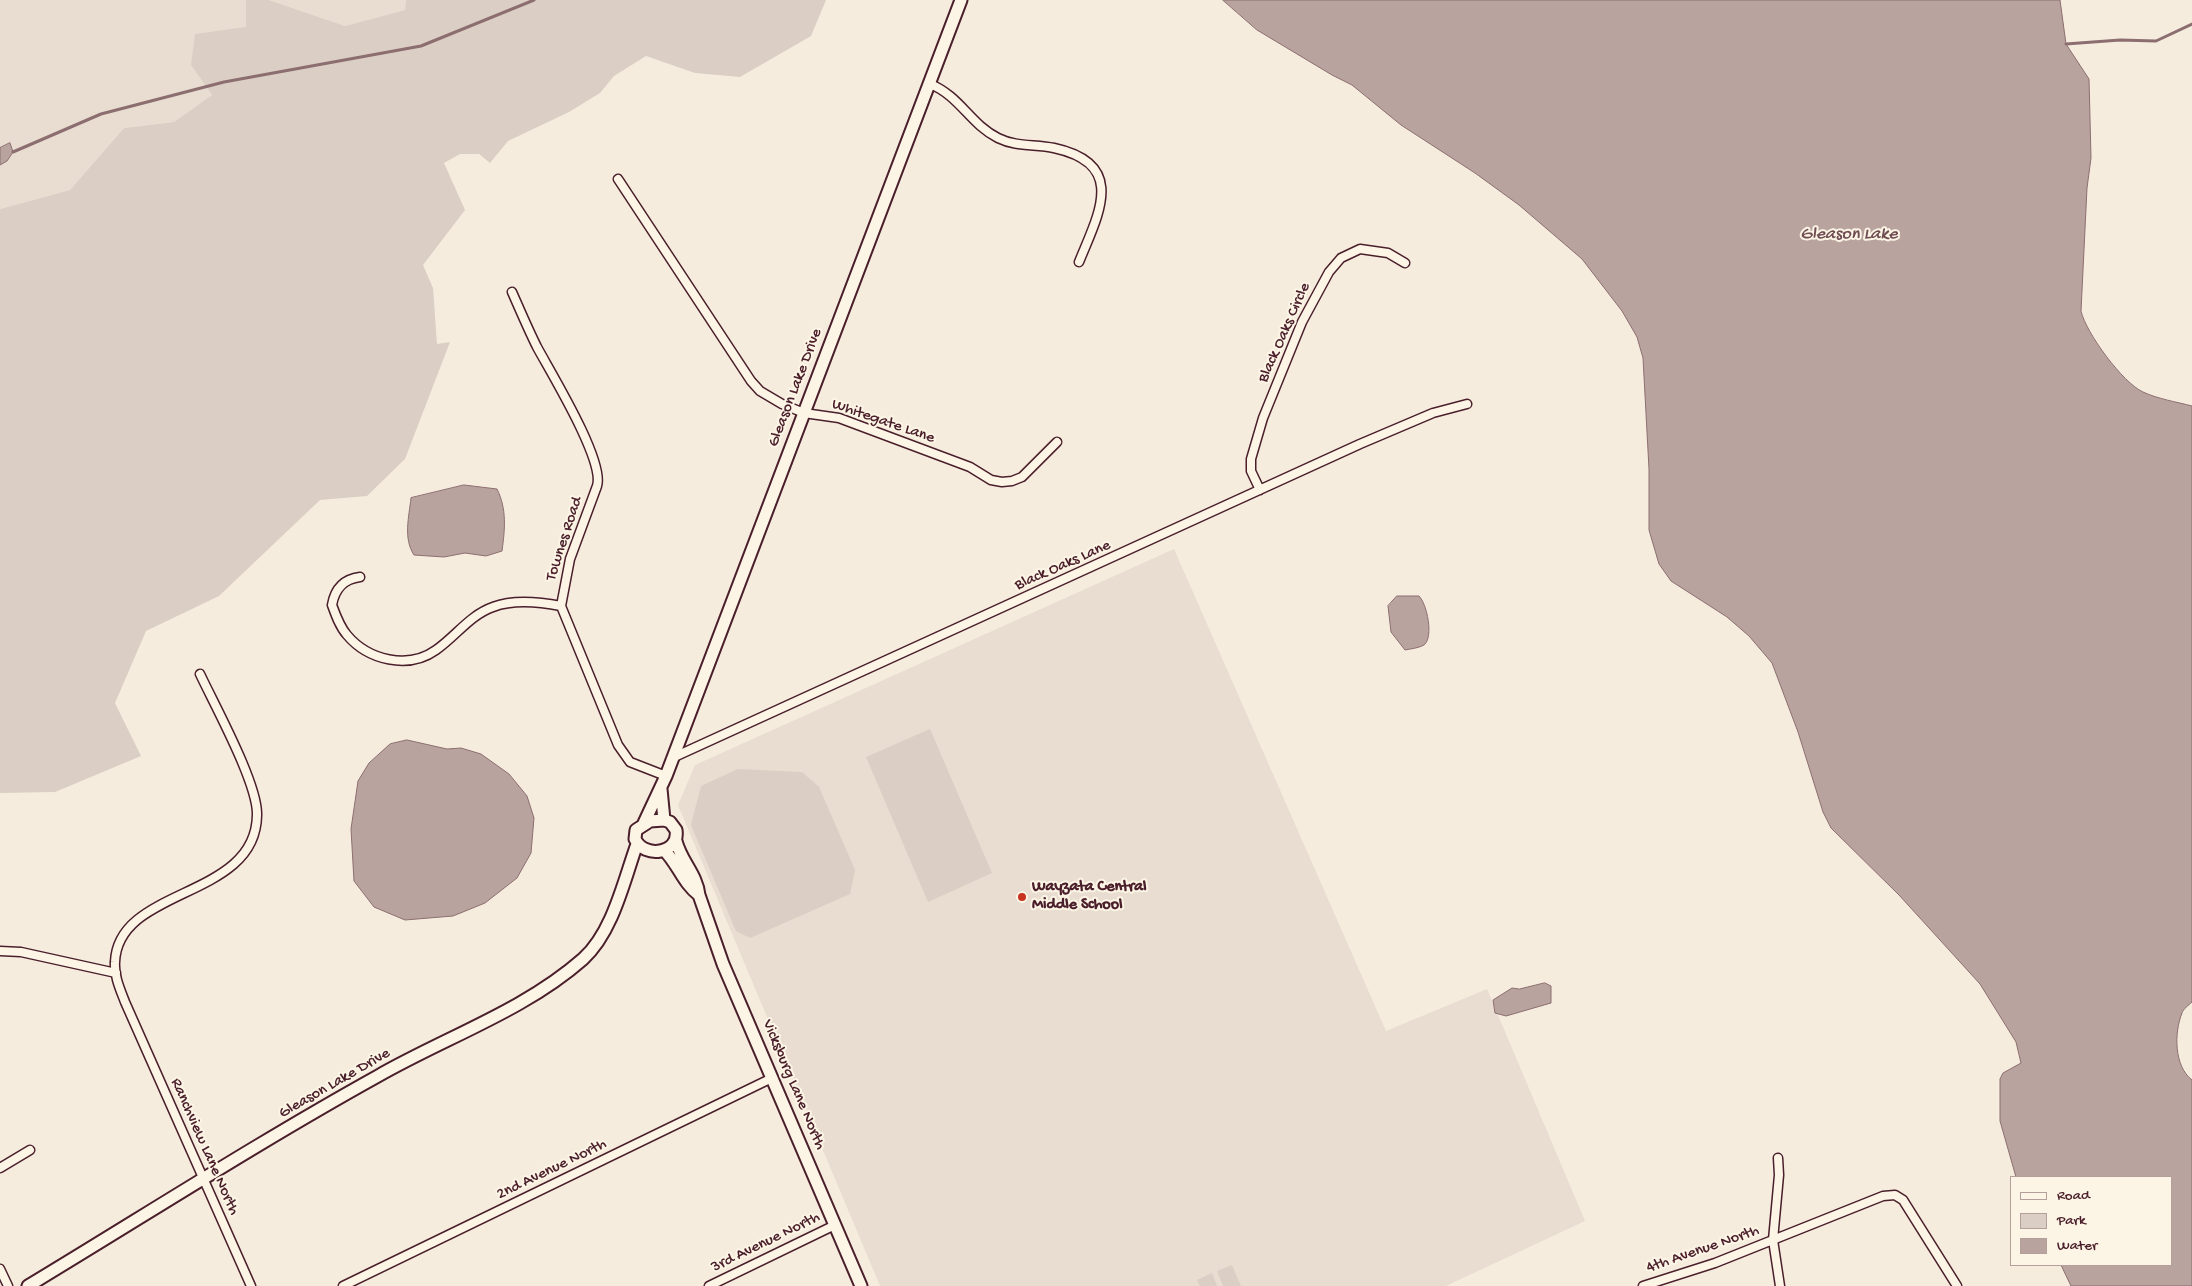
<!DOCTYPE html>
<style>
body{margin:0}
#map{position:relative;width:2192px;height:1286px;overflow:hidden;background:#f5ecde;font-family:"Gochi Hand",sans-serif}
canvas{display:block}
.legend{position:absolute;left:2010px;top:1176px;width:162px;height:90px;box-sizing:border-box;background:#fcf5e5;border:1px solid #b59f9b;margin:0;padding:6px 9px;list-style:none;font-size:15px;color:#4a1f2b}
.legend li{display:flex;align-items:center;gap:10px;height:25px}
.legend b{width:25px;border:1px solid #b59f9b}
</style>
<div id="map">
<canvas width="2192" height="1286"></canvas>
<ul class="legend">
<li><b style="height:6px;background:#fcf5e5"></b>Road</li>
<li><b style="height:14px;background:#dbcec4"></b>Park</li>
<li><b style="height:14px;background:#b8a39e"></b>Water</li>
</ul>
</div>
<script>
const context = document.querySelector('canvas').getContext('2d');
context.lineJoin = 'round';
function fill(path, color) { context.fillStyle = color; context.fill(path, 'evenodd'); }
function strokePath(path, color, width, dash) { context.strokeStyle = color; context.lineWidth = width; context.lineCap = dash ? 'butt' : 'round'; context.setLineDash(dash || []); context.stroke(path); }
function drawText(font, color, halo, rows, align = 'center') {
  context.font = font + ' "Gochi Hand",sans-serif'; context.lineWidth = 4; context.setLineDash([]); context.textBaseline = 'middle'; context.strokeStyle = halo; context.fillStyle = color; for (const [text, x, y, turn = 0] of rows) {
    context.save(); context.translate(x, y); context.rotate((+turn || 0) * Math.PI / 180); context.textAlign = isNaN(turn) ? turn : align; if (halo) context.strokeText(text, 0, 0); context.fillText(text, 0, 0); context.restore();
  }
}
fill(new Path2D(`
 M0,0H246V27L191,65L212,95L174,122L124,128L70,190L0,209Z
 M269,0H406L405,10L345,26Z
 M1174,549L1386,1031L1487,989L1585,1221L1446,1286H880L678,805L695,765Z`), '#e8ddd0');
fill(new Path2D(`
 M246,0H269L345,26L405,10L406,0H826L811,36L740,77L695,73L646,56L614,76L600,93L569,112L508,141L490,163L479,154H460L444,163L465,210L423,265L433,288L437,344L450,342L405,459L367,496L320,500L219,596L146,631L115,703L141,756L55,792L0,793V209L70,190L124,128L174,122L212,95L191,65L195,34L246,27Z
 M930,729L992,873L928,902L866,757Z
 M738,769L802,772L819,787L855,870L850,894L750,938L736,931L691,825L701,786Z
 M1232,1265L1241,1286H1223L1217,1271Z
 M1212,1273L1217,1286H1200L1197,1280Z`), '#dbcec4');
const water = new Path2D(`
 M1223,0H2060L2066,44L2089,79L2091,158L2087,188L2081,311C2086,333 2123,383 2143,392C2158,399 2177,402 2192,406V1002C2189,1005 2183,1009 2182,1013C2174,1033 2174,1066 2192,1080V1286H2071L2061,1265H2171V1177H2016L2000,1121V1079L2003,1073L2021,1063L2016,1042L1980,984L1899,895L1831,828L1823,812L1798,732L1772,663L1749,636L1727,617L1671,581L1659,564L1649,530V469L1643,358L1637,337L1622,311L1582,259L1519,205L1475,173L1401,125L1352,85L1332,75L1257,30Z
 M10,143L13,152L7,161L0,165V148Z
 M464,485L497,489C507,509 505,529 502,551L486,556L465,553L444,557L414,555C403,538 409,517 411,498Z
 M1397,596H1419C1427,604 1434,637 1424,645C1419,648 1410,649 1405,650L1391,632L1388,606Z
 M407,740L447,749L461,748L481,754L509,774L527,796L534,818L531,853L517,878L485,903L453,916L405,920L374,907L354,881L351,829L358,781L369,763L390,744Z
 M1545,983L1551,986V1003L1506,1016L1495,1013L1493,1000L1512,988L1519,989Z`);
fill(water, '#b8a39e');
strokePath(water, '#8c6e70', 1);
strokePath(new Path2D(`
 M2066,44L2120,40L2156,41L2192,24
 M13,152L101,114L224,82L421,46L534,0`), '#8c6e70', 3);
const minor = new Path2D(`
 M930,84C960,96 970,124 998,138C1016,147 1035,144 1054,148C1128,164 1098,215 1079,262
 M618,179L751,381L760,391L782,404L804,413L839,418L970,467L991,480L1002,482L1012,481L1022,477L1057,442
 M512,292C520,310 528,329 537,347C551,373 605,461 597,486L570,559L561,606L618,745L630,762L666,776
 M1260,490L1251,471V459L1263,418L1302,322L1329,272L1341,258L1360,249L1388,253L1405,263
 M360,577C344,579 335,588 332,605C336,616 340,627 347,635C368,660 408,670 436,650C456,636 470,615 493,607C514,599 540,602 561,606
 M200,674C215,706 258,784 257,815C256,900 118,886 115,962C114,976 120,989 125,1002L251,1286
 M672,758L1360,444L1433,413L1467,404
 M0,951L21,952L116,973
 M1778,1158L1779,1175L1773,1240L1780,1286
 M0,1168L30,1150
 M0,1269L8,1286
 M343,1286L772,1078
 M709,1286L835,1225
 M1643,1286L1715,1263L1883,1196L1895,1195L1903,1200L1957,1286`);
const secondary = new Path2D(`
 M661,789L664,820
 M664,820L670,822L676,830C680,854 644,859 635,839L636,830L650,821Z
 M644,823L666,776L961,0
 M676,841C681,861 697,875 699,895L723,964L861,1286
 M664,850C678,864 683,883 699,895
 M28,1286C144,1216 259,1142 378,1076C446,1037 524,1011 583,959C613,932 624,880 637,844`);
strokePath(minor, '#4a1f2b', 11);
strokePath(secondary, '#4a1f2b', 15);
strokePath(minor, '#fcf5e5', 8);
strokePath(secondary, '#fcf5e5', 11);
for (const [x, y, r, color] of [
 [1022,897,5,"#c8321e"]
]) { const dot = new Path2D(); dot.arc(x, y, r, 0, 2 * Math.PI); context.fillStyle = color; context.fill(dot); strokePath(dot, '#fcf5e5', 2); }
drawText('16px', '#4a1f2b', '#fcf5e5', [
 ["Black Oaks Circle",1285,333,-66],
 ["Gleason Lake Drive",796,388,-69],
 ["Whitegate Lane",883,422,19],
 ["Townes Road",565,539,-72],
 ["Black Oaks Lane",1063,566,-24],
 ["Gleason Lake Drive",335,1084,-30],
 ["Vicksburg Lane North",793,1085,67],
 ["Ranchview Lane North",204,1147,66],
 ["2nd Avenue North",552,1170,-26],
 ["3rd Avenue North",766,1243,-26],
 ["4th Avenue North",1703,1250,-19]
]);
drawText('bold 16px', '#4a1f2b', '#fcf5e5', [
 ["Wayzata Central",1032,888],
 ["Middle School",1032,906]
], 'left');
drawText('italic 18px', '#704d53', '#fcf5e5', [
 ["Gleason Lake",1849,235]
]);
</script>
